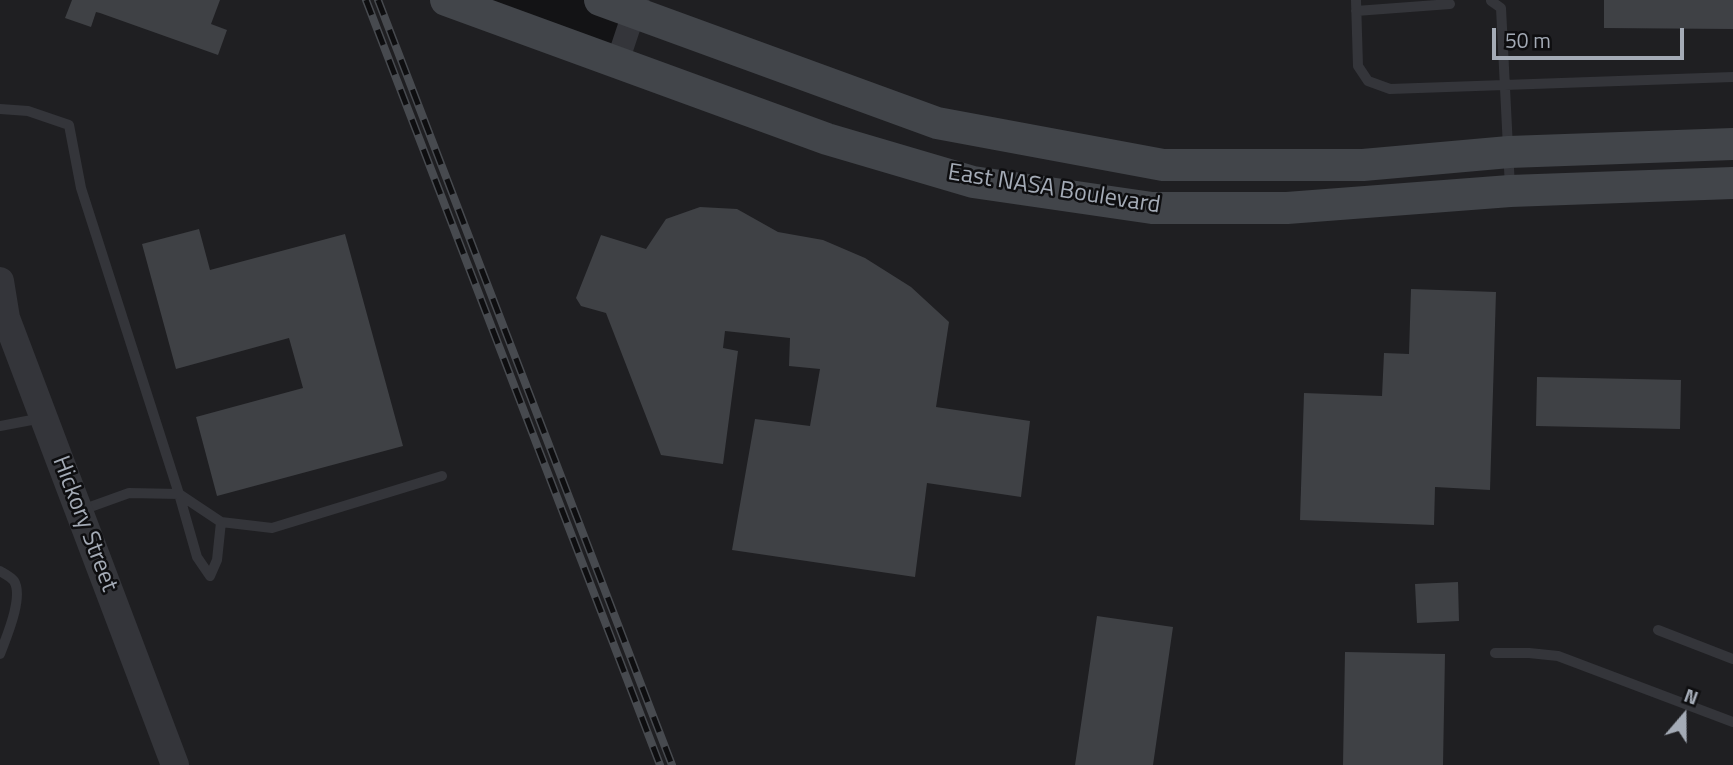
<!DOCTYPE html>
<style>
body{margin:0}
#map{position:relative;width:1733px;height:765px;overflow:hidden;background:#131315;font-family:"Titillium Web",sans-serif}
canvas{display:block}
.north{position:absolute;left:1649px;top:681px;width:70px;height:70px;-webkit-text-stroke:5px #0e0e10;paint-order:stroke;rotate:20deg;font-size:19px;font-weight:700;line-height:28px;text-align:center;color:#a4abb6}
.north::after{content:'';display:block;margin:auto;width:24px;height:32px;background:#a4abb6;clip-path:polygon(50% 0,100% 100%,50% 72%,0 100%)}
.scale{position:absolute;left:1492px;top:28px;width:192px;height:32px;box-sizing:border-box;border:4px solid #a4abb6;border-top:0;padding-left:9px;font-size:21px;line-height:24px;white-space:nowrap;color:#a4abb6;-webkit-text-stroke:5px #0e0e10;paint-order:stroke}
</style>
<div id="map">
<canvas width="1733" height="765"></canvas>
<div class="north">N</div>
<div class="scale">50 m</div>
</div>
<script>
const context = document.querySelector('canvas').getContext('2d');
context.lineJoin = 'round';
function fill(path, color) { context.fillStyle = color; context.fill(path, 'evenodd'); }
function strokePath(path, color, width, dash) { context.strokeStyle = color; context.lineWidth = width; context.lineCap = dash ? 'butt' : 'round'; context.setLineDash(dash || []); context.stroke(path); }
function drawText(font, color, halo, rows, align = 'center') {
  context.font = font + ' "Titillium Web",sans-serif'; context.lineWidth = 5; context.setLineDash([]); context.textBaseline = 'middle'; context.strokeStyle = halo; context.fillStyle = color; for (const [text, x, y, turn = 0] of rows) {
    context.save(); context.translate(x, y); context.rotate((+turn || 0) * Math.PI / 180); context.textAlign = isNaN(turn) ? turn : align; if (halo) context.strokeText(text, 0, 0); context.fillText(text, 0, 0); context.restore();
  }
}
fill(new Path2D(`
 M0,0H444L617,63L638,0H1733V765H0Z`), '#1f1f22');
fill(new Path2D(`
 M72,0H220L211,24L227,30L218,55L100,13L96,12L91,27L65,18Z
 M1604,0H1733V29L1604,28Z
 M700,207L737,209L778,232L823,240L865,258L911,287L949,322L936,407L1030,421L1021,497L927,483L915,577L732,550L755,419L810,426L820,369L789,366L790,338L725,331L723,348L738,351L723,464L661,455L606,313L581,306L576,298L601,235L646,249L666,219Z
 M199,229L210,270L345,234L403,446L217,496L196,417L303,388L289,338L176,369L142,244Z
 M1411,289L1496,292L1490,490L1435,487L1434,525L1300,520L1304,393L1382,396L1384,353L1409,354Z
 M1537,377L1681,380L1680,429L1536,426Z
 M1458,582L1459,621L1417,623L1415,584Z
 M1097,616L1173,627L1153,765H1075Z
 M1345,652L1445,654L1443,765H1343Z`), '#3f4145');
strokePath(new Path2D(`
 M1356,0L1358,66L1368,81L1390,89L1733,77
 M1491,1L1501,8L1510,188
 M1356,11L1450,4
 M0,109L28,111L69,125L81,188L179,494L129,493L79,511
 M0,426L42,418
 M179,494L221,522L272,528L442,476
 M179,494L197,557L210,576L217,560L221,522
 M0,571C5,574 11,577 14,581C24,597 6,638 0,654
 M1658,630L1733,659
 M1495,653H1529L1558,656L1733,722`), '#34353a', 10);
strokePath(new Path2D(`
 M617,63L638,0`), '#34353a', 23);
strokePath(new Path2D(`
 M0,281L6,318L175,765`), '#34353a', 28);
strokePath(new Path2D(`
 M446,0L827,139L973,182L1152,208H1287L1510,191L1733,183
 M600,0L937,123L1163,165H1363L1509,152L1733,144`), '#42454a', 32);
const rail = new Path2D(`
 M366,0L660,765
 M378,0L672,765`);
strokePath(rail, '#474a4f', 8);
strokePath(rail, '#0e0e10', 5, [16]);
drawText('24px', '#a4abb6', '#0e0e10', [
 ["East NASA Boulevard",1054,190,9],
 ["Hickory Street",84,524,69]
]);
</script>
